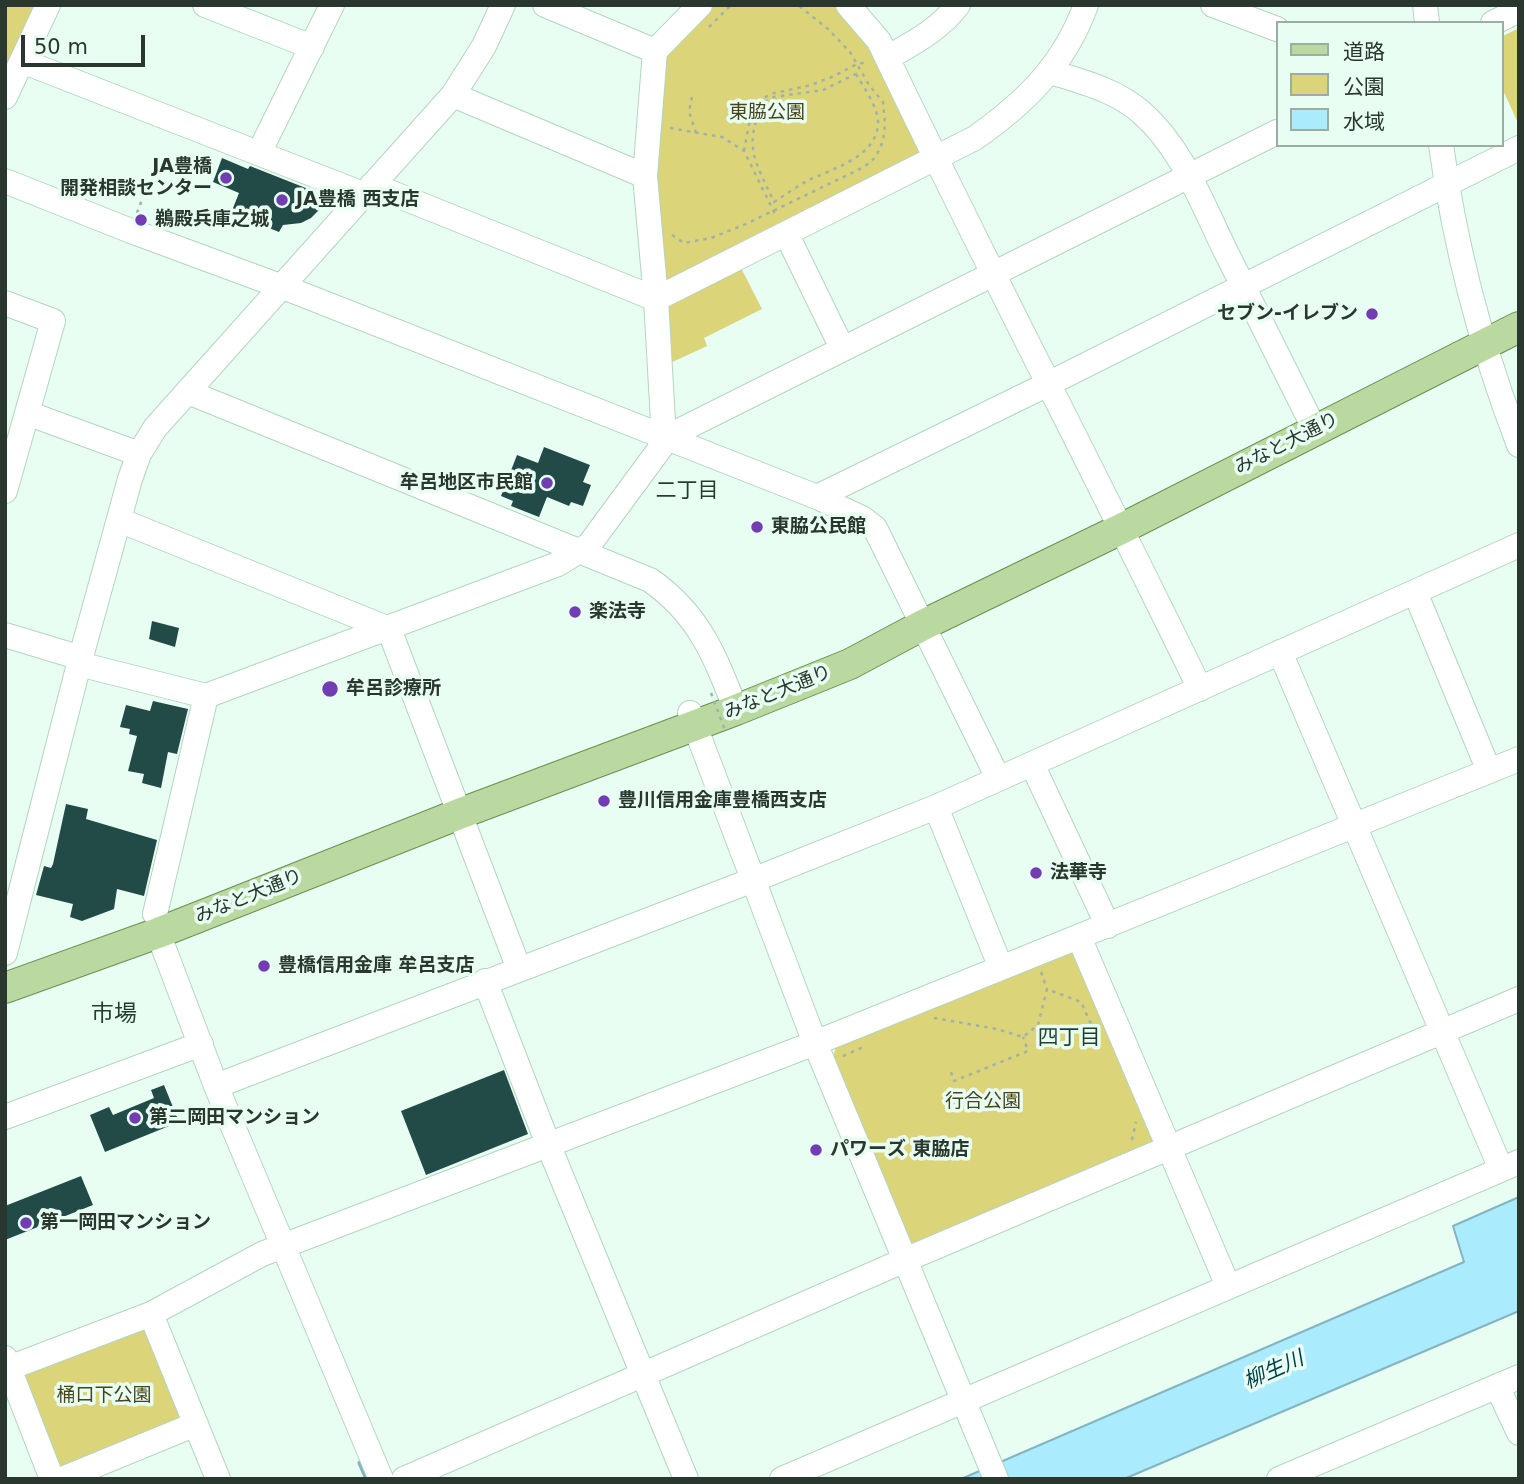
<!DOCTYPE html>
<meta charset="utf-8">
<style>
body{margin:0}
#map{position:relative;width:1524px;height:1484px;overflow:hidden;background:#e9fef2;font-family:"DejaVu Sans","Noto Sans JP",sans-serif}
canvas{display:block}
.frame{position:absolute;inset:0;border:7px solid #29372f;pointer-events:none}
.legend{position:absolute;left:1276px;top:21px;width:228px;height:126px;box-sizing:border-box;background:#e9fef2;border:2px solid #9caea4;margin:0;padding:9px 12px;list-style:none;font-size:21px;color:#29372f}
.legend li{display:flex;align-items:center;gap:14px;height:35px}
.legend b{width:35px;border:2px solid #9caea4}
.scale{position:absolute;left:21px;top:35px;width:124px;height:32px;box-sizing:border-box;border:4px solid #29372f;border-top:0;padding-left:9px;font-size:21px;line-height:24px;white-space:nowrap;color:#29372f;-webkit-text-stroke:5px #e9fef2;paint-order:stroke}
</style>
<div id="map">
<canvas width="1524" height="1484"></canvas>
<div class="frame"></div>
<ul class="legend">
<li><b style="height:9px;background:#bad9a0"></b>道路</li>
<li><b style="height:19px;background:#dbd479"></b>公園</li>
<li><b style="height:19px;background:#aaebfe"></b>水域</li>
</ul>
<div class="scale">50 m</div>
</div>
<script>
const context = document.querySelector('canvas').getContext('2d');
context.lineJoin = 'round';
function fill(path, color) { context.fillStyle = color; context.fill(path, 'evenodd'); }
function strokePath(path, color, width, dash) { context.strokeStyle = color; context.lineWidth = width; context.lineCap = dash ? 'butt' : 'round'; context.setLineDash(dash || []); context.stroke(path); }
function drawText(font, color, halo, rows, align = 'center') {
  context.font = font + ' "DejaVu Sans","Noto Sans JP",sans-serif'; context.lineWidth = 7; context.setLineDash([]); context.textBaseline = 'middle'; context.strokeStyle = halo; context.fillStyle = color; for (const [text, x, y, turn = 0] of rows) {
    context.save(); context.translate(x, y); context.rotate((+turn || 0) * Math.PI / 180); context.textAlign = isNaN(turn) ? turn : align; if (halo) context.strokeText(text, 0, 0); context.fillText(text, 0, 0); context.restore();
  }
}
fill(new Path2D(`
 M5,5H40L5,68Z
 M709,5H837L857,26L922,150L919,159L669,280L661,275L652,189L661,54Z
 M1519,28V125L1501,86V37Z
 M739,264L762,309L704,338L707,346L666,365L665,301Z
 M1069,952L1078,956L1157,1135L1152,1147L907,1246L832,1060L836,1047Z
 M148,1326L184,1418L59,1472L20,1372Z`), '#dbd479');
const water = new Path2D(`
 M1519,1197V1311L1124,1479H961L1464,1262L1453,1226Z`);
fill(water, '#aaebfe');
strokePath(water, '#83b5c0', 2);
strokePath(new Path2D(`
 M360,1463L367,1479`), '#83b5c0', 5);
fill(new Path2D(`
 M222,158L248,169L250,166L331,198L311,218L301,223L283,225L279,232L231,213L239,193L213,182Z
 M544,447L590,465L583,482L591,485L583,506L571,502L569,506L547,497L539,517L511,506L513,501L501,496L517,455L538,463Z
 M152,621L179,628L175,647L149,639Z
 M153,701L188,709L177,754L168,752L161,788L142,783L144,774L128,771L137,736L129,734L130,729L120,727L126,705L150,711Z
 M66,804L88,809L86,819L157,840L144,896L117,889L114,909L82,921L70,917L73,904L36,895L44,866L51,868L53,864Z
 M504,1070L528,1134L426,1175L401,1111Z
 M164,1085L179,1122L105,1152L90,1115L109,1107L113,1115L154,1098L151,1090Z
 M81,1176L93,1205L5,1240V1206Z`), '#224b48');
const minor = new Path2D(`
 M205,5L312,47
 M545,5L655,51
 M848,5L879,41C983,259 1095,472 1200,689
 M1213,5L1277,29
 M1425,5L1427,23
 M1493,23L1519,10
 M887,58C913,43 939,30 958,5
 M22,61L363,194
 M1051,72C1083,82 1116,90 1142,113C1183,149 1203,206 1227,254C1256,313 1286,371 1315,430
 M453,95L645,176
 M5,97L48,5
 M1441,145C1455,247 1482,349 1519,445
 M259,153L332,5
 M5,181L131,231L296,292L817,497L862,518L875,528L998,778
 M372,185L656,299L975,138C1026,102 1064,65 1086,5
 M787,235L842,348
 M5,303L53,321L5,491
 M188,392L650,580C699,614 715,656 736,710
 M27,413L139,454
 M667,439L663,422L656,299L645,176L655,51L700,5
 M817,497L1048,384L1519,148
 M119,520L389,629L519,969
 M1415,592L1489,771
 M5,635L81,658
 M1280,652L1501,1169
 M79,664L206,696L558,564L589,545L667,439L679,431L1277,132
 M690,713L815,1043L996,1479
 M1032,764L1108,926
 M936,807L1001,968
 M155,914L206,696
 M158,933L216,1086L381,1479
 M1079,937L1228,1286
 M5,953L79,664L130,479L139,454L155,428L453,95L484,46L503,5
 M485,981L548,1144L686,1479
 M216,1086L753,880L936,807L1519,545
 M5,1117L201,1044
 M151,1314L262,1254L815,1043L1519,759
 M5,1358L52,1479
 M9,1368L151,1314L218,1479
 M1497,1386L1519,1433
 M62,1479L196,1424
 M404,1479L905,1260L1519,999
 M782,1479L1519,1162
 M1279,1479L1519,1377`);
const major = new Path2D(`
 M5,988L158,933L459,814L736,710L850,664L923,625L1123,528L1519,327`);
strokePath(minor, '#b2d5c1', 26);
strokePath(major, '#69904f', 32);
strokePath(new Path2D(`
 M709,27L731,5
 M856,74C864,88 879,108 878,125C875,158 831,169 807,181C796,187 785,195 774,202C755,161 743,147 763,103L774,97L823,90Z
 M692,97L689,112L696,133
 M670,128L722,137L744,151L776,216
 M744,151L749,124L758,102L770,94L811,85L832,77L857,64L867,62
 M137,213L144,194
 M672,235L684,243L711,238L746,224L864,167L876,157L883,141L885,125L883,102L869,85L850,52L828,29L798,5
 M1041,972L1047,989
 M934,1018L997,1029L1023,1037L1038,1025L1047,989L1081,1002L1090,1022L1094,1023
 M843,1056L866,1046
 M951,1072L954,1081L1028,1051L1023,1037
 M1132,1140L1136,1122`), '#a1b3a9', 2.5, [3.5, 5]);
strokePath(minor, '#fff', 24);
strokePath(major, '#bad9a0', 30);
strokePath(new Path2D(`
 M711,693L725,730`), '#a1b3a9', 2.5, [3.5, 5]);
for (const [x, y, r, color] of [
 [226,178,7,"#723cb3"],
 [282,200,7,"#723cb3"],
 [141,220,7,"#723cb3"],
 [1372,314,7,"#723cb3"],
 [547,483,7,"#723cb3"],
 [757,527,7,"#723cb3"],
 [575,612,7,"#723cb3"],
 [330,689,9,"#723cb3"],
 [604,801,7,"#723cb3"],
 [1036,873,7,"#723cb3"],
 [264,966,7,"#723cb3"],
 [135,1118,7,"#723cb3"],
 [816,1150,7,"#723cb3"],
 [26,1223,7,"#723cb3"]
]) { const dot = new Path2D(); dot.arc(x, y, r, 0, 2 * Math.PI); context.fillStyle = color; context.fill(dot); strokePath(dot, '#e9fef2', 2.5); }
drawText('19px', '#47431b', '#e9fef2', [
 ["東脇公園",767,113],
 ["行合公園",983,1102],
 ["桶口下公園",104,1396]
]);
drawText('bold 19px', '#29372f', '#e9fef2', [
 ["JA豊橋",212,167,"right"],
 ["開発相談センター",212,189,"right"],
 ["JA豊橋 西支店",296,200],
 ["鵜殿兵庫之城",155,220],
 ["セブン-イレブン",1358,314,"right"],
 ["牟呂地区市民館",533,483,"right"],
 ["東脇公民館",771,527],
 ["楽法寺",589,612],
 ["牟呂診療所",346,689],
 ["豊川信用金庫豊橋西支店",618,801],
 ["法華寺",1050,873],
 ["豊橋信用金庫 牟呂支店",278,966],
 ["第二岡田マンション",149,1118],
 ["パワーズ 東脇店",830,1150],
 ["第一岡田マンション",40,1223]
], 'left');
drawText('19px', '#29372f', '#e9fef2', [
 ["みなと大通り",1287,444,-27],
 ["みなと大通り",778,693,-22],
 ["みなと大通り",249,897,-22]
]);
drawText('21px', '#1f3e2e', '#e9fef2', [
 ["二丁目",687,492],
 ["四丁目",1069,1039]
]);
drawText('italic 21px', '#013d49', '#e9fef2', [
 ["柳生川",1274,1371,-24]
]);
drawText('23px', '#1f3e2e', '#e9fef2', [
 ["市場",114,1015]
]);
</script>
